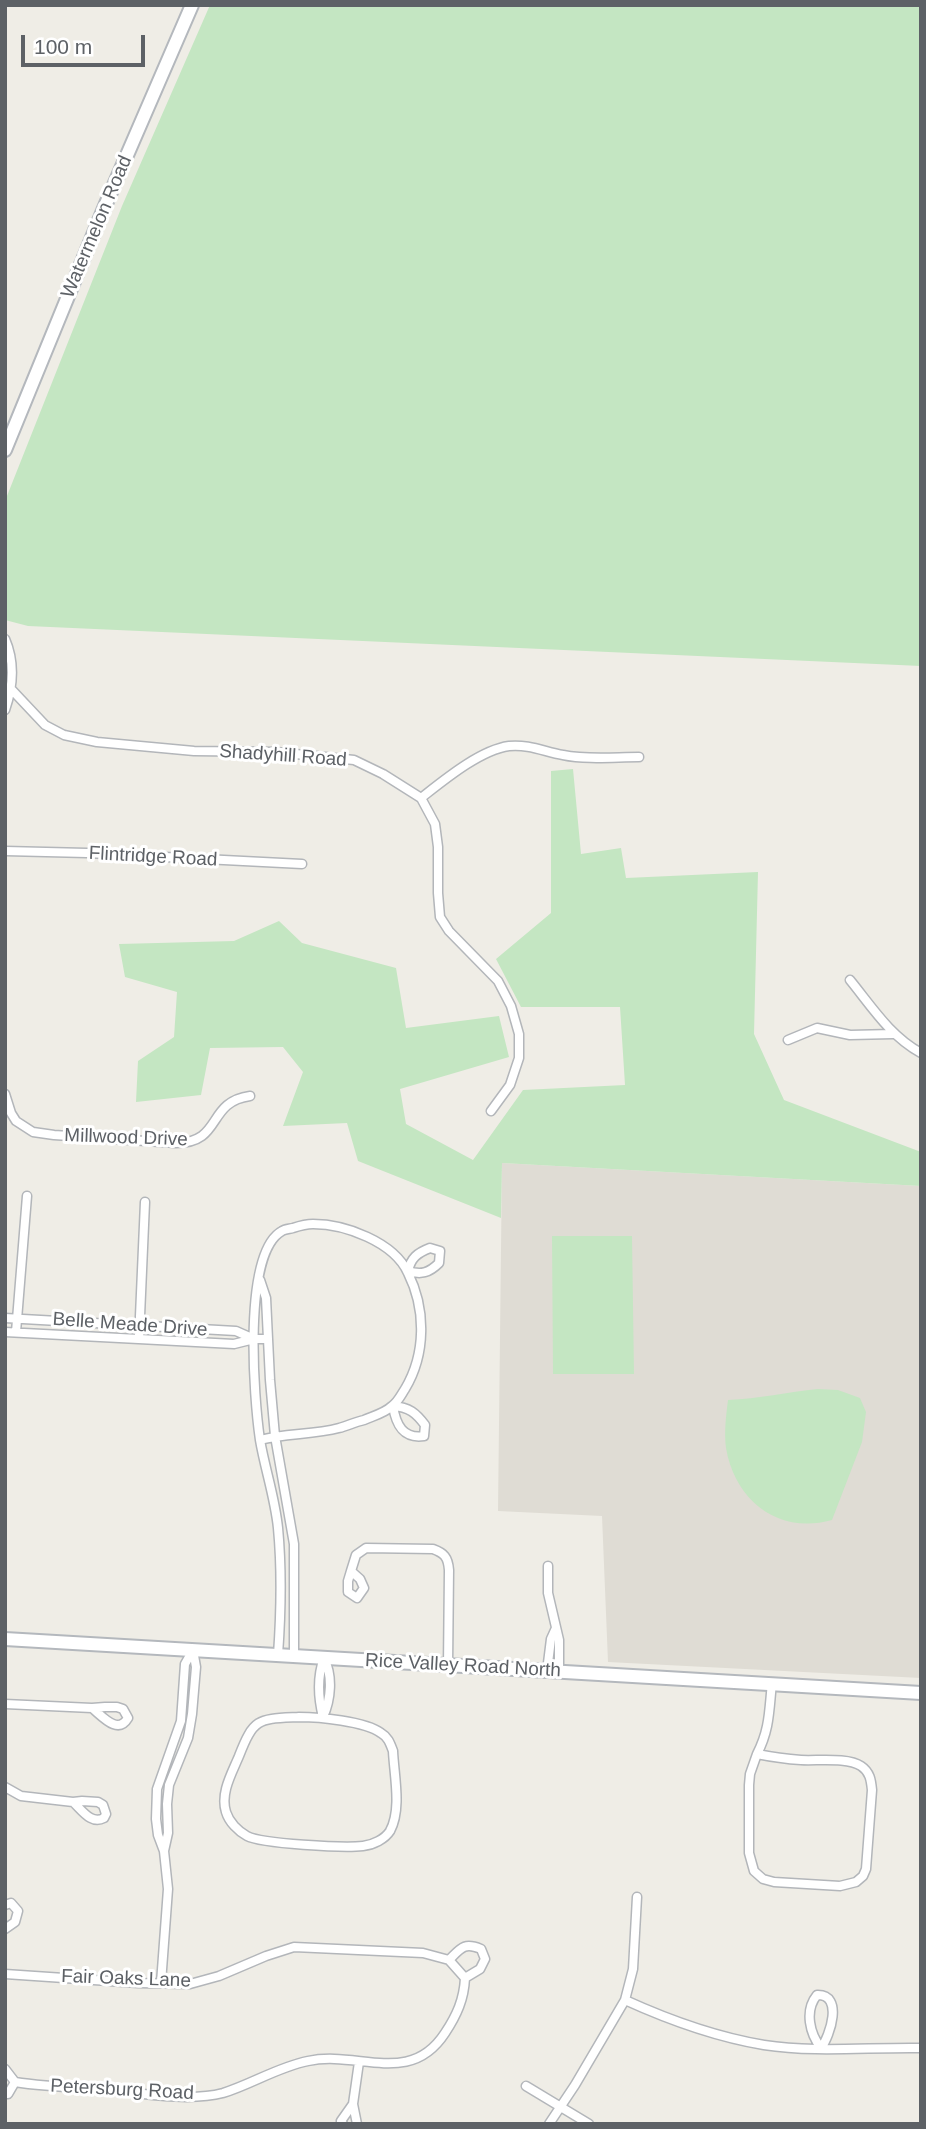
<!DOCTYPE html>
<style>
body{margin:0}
#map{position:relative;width:926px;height:2129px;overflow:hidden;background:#efede6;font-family:Arial,sans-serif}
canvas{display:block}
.frame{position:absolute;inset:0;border:7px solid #5d6166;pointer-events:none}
.scale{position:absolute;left:21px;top:35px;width:124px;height:32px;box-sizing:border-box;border:4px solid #5d6166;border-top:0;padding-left:9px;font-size:21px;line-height:24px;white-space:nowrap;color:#5d6166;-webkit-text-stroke:5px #fff;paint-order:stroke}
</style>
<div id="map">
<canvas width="926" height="2129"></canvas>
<div class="frame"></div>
<div class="scale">100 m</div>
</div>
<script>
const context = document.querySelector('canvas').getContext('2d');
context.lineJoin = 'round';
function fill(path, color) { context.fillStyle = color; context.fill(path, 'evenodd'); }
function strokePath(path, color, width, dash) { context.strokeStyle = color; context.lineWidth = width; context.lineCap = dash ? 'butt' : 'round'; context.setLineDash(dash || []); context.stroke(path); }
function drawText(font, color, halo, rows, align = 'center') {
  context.font = font + ' Arial,sans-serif'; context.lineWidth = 6; context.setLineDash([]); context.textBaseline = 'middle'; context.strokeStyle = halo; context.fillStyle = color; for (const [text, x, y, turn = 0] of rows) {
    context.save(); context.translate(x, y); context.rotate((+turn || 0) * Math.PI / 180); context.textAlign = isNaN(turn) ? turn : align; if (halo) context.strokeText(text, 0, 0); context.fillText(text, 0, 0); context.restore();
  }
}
fill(new Path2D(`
 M502,1163L921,1186V1678L608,1662L602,1516L498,1511Z`), '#dfdcd4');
fill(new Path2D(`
 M210,5H921V666L28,626L5,620V501L122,206Z
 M573,769L581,854L621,848L626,878L758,872L754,1034L784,1100L921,1152V1186L502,1163L501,1218L358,1161L347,1123L283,1126L303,1072L283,1047L210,1048L201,1095L136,1102L138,1061L174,1037L177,992L125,977L119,944L234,941L279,921L302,943L396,968L406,1028L499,1016L509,1057L400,1089L406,1124L473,1160L523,1090L625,1085L620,1007H521L496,959L551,913V771Z
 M552,1236H632L634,1374H553Z
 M818,1389L838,1390L860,1398L866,1412L862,1442L832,1520C779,1535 735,1501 726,1448C724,1432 726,1416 728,1400C758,1399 788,1392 818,1389Z`), '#c4e6c2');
const street = new Path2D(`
 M5,639C15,662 13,687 5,710
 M12,690L45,725L64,735L97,742L194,751L276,752L354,760L383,774L421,798L435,824L438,847V893L440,917L449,931L498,981L511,1006L519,1034V1058L510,1085L491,1111
 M421,798C444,780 480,750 509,746C529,744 545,752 563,755C587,760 615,757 639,757
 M5,851L87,853L302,864
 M850,980C872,1007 890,1036 921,1053
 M788,1040L817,1028L850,1035L893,1034
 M5,1094L11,1113L16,1121L33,1132L54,1135L176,1143C223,1143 206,1102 250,1096
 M430,1248L440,1251L439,1263C429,1273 421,1275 408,1271C411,1258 417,1253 430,1248Z
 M260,1280L266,1298L270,1380L275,1436L294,1544V1656
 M5,1318L236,1331L254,1339
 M5,1332L234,1344L254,1339H268
 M16,1332L27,1196
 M139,1339L145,1202
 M393,1406C409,1407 416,1413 425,1425L424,1436C403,1439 396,1425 393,1406Z
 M260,1440C286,1433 313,1435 339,1428C347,1426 355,1422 364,1420C373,1416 385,1413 392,1406C398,1402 401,1395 405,1389C426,1354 426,1309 408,1273C394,1242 345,1224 313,1224C306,1224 299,1226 293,1228C289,1229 285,1229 282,1231C242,1253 254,1399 260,1440C265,1469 275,1498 278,1528C282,1570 281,1613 278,1655
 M548,1566V1593L559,1640V1672
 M351,1571L356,1555L366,1548L433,1549C444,1553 448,1557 449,1570L448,1666
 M351,1571L360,1579L364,1588L357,1598L348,1592V1581Z
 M547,1671L551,1639L556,1628
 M5,1704L92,1708
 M105,1707H117L123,1709L128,1718C118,1735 103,1717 92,1708Z
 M299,1717C318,1717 365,1721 381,1733C388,1737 390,1743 393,1751C394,1775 402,1809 390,1831C385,1839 373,1845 363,1846C344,1848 262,1844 247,1836C238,1831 229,1822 226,1812C220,1793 232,1773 239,1756C254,1717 259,1719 299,1717Z
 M323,1717C331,1699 333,1676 324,1658
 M323,1717C318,1697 317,1677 324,1658
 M757,1754C772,1757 786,1759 801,1760C817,1761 848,1757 861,1766C870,1772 871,1780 872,1790L866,1869L863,1876L856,1882L840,1886L774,1882L763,1879L754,1871L749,1853V1785L750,1774Z
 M757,1754C770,1729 769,1710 772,1683
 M5,1787L21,1796L73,1802
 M82,1801L98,1802L103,1805L106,1814L104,1818C91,1825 82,1810 73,1802Z
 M164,1851L168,1833L167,1804L169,1785L188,1738L192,1714L196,1667L193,1650
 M5,1905L11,1903L18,1911L15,1922L5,1929
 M449,1960C461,1948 464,1942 481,1949L485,1959L480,1969L465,1978
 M5,1974L138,1983L190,1984L219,1976L266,1956L294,1947L423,1953L449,1960L465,1978C464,1999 457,2015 445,2033C410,2087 358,2050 308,2061C278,2067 252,2084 223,2093C185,2103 128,2091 89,2088C64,2087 39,2086 15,2082
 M161,1983L168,1889L164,1851L158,1835L156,1819L157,1789L181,1721L185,1664L193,1650
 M817,1995C844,1994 830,2036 821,2048C810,2034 804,2011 817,1995Z
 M625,2000C669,2020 716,2037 764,2045C815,2053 869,2047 921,2048
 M5,2069L15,2082
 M526,2086L589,2124
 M5,2094H8L15,2082
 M353,2104L359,2062
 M343,2124L341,2121L353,2104L357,2124
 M549,2124L575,2085L625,2000L633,1969L637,1897`);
const secondary = new Path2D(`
 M5,450L105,206L192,5
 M5,1639L921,1693`);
strokePath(street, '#b3b6ba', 11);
strokePath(secondary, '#b4b8bd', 16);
strokePath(street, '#fff', 8);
strokePath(secondary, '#fff', 12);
drawText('19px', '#5d6166', '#fff', [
 ["Watermelon Road",97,227,-67],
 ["Shadyhill Road",283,756,4],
 ["Flintridge Road",153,857,3],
 ["Millwood Drive",126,1138,2],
 ["Belle Meade Drive",130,1325,4],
 ["Rice Valley Road North",463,1666,3],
 ["Fair Oaks Lane",126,1979,2],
 ["Petersburg Road",122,2090,3]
]);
</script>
